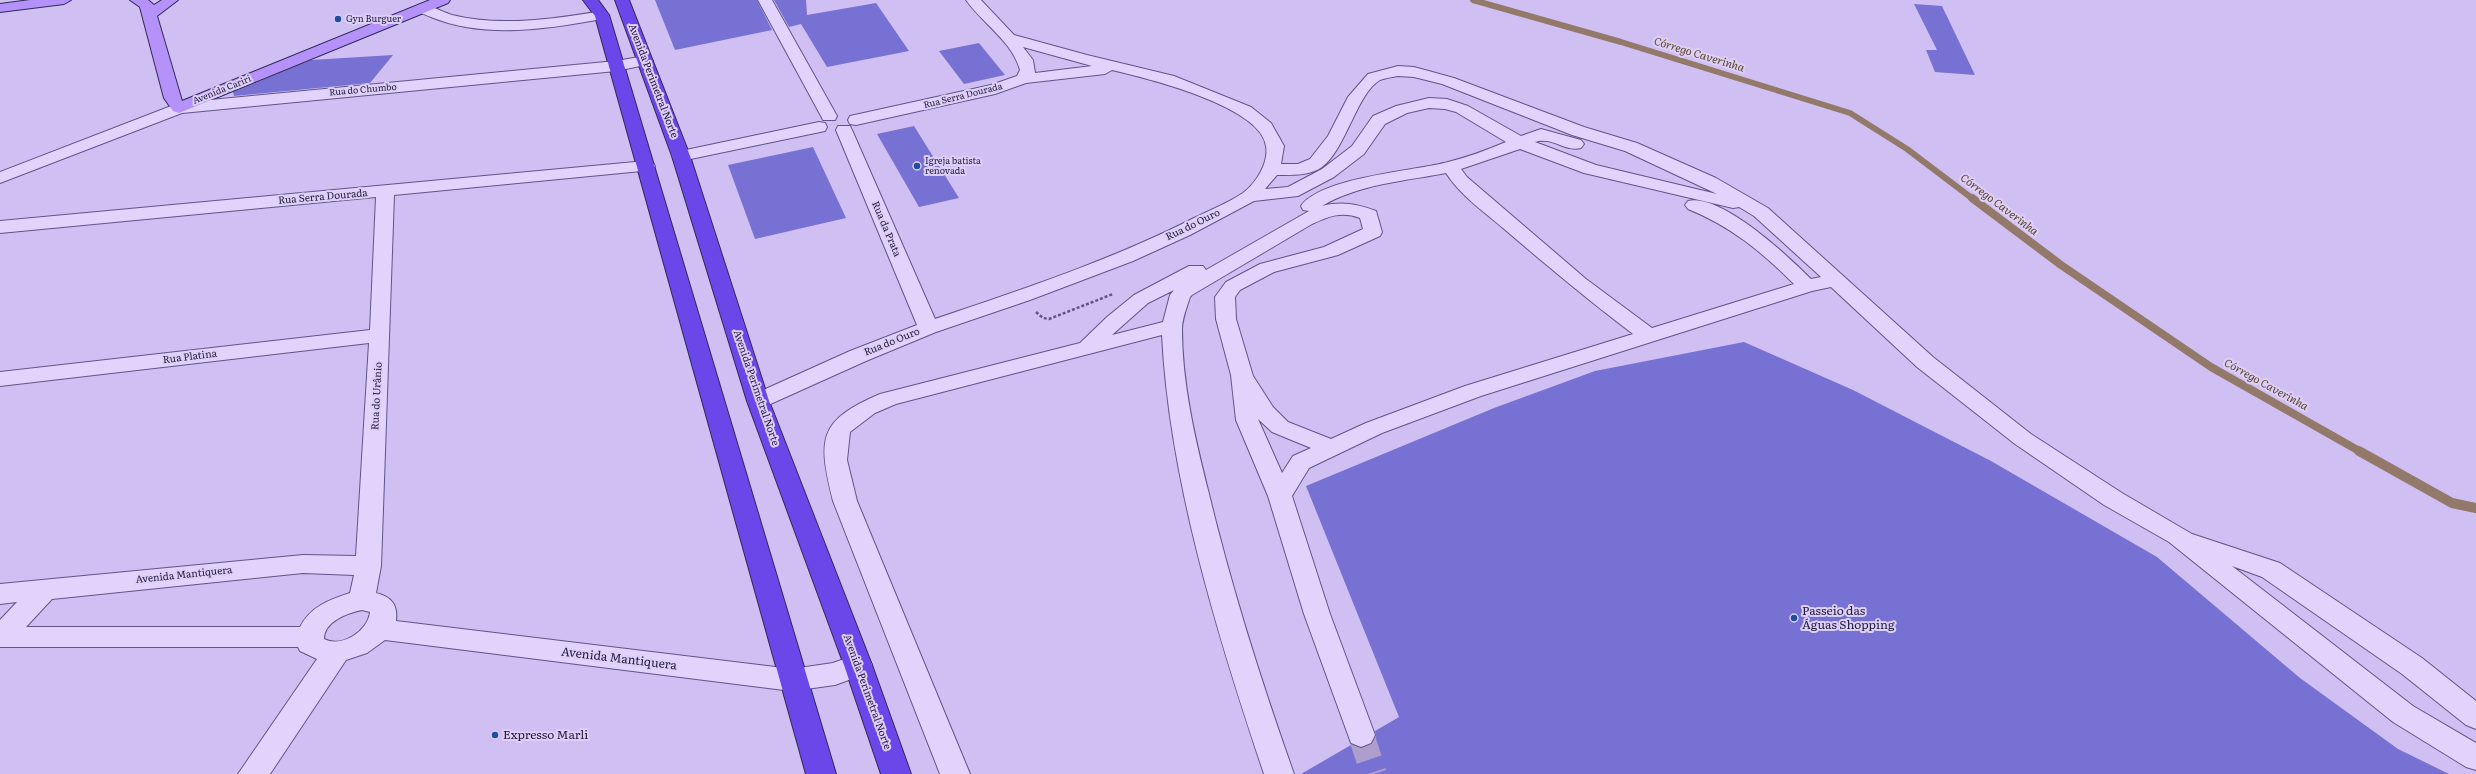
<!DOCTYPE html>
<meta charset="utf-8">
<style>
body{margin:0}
canvas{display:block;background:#d0bff2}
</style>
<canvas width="2476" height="774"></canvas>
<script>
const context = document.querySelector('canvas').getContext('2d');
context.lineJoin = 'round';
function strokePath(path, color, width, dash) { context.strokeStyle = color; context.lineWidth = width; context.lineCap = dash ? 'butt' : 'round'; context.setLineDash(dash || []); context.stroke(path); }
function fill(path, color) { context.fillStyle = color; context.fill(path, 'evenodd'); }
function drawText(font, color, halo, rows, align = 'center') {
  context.font = font + ' Literata,serif'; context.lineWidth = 4; context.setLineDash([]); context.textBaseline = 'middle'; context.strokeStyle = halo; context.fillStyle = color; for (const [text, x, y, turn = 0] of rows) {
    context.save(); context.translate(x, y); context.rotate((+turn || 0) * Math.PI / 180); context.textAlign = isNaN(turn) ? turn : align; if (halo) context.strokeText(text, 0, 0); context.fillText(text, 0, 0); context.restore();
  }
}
strokePath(new Path2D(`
 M1473,0L1621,42L1850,113L1907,149L1973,199`), '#927969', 6);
strokePath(new Path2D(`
 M1972,198L2061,265L2211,367L2361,452`), '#927969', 8);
strokePath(new Path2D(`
 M2359,451L2452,503L2476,508`), '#927969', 10);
fill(new Path2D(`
 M655,0H757L772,30L675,50Z
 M774,0H806L807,15L876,3L909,51L827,67L801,24L789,27Z
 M1914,4L1942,6L1975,75L1935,72L1926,50H1937Z
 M979,43L1005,75L964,84L939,51Z
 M393,55L370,83L234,96L233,92L311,60Z
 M914,126L959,198L919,207L877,134Z
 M813,147L846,218L755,239L728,165Z
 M1744,342L1853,390L1991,461L2157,557L2300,678L2398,749L2449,774H1301L1351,745L1362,748L1372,744L1376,736L1375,731L1399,717L1306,486L1494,408L1595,371Z`), '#7771d3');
strokePath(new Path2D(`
 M1361,735L1374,774`), '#ad9ecd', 26, [26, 13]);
const minor = new Path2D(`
 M758,0H772L837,116L835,120H823L821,116Z
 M966,0H981L1014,35L1087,55L1174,76L1251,107L1271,123L1284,146L1281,164H1298L1310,159L1328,136L1348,97L1368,74L1398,66L1414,67L1454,78L1584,127L1637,143L1716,178L1768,208L1933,357L2031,434L2122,493L2192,534L2280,563L2422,658L2476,701V729L2466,725L2402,674L2262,577L2232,566L2413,706L2476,743V770L2466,767L2393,722L2169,542L2104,505L2015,444L1917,367L1831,287L1812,291L1481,396L1382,433L1309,468L1292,496L1330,614L1375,735L1371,743L1361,747L1351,743L1304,614L1268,496L1236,420L1231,375L1216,319L1215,297L1226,282L1260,264L1324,247L1363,229L1360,218C1342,211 1329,216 1312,224L1192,295L1190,297C1187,307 1182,319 1182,329C1182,383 1195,438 1208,490C1231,586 1261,681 1294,774H1264C1218,637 1169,479 1162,335L896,404L875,413L850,432L847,460L857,501L970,774H940L833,501C818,439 817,421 880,394L1080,343L1107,317L1134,295L1189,266H1203L1206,270L1309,211L1303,210L1301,206C1321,177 1415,171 1448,162C1468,157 1487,150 1506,142L1456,112L1445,109L1429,108L1407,113L1385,124L1364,154L1334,177L1298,196L1254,201L1190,235L1133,261L1030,300L936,332L866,361L766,406L758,408L750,406L747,401L750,396L850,351L917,325L836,130L838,126H850L852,130L935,319C1023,289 1112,260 1194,218C1210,210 1228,203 1243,193C1256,183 1269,163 1266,146C1261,106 1146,78 1112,70L1105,74L1026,83L995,94L856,125L850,124L848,120L850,116L991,85L1017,76L1020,70C1012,41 983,24 966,0ZM1023,47L1092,66L1035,73L1033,60ZM1398,76L1414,77L1442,84L1572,135L1625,151L1717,194L1596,165L1535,142C1552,136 1565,152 1581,148L1584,144L1581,140L1541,129L1521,136L1468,106L1447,99L1429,98L1396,106L1373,116L1352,146L1322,169L1288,187L1265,189L1277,175C1291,175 1310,176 1322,167C1346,149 1357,93 1380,80C1385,78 1393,77 1398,76ZM1520,149L1584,173L1733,208L1739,207L1754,216L1821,277L1811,279C1788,256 1721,193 1688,201L1685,205L1688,209C1730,226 1761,251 1794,284L1652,328L1586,279L1467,177L1461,169ZM1446,173C1460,195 1483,211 1503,228C1545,264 1588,300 1633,334L1465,386L1366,423L1331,439L1288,422L1273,407L1253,376L1236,319L1235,297L1240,290L1274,272L1338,255L1380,236L1382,232L1376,211C1357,204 1342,201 1322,206C1359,184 1405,181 1446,173ZM1174,290L1170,295L1163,322L1112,335L1148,303ZM1258,419L1272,432L1311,448L1293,456L1282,473Z
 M423,4C433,6 442,12 452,15C500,27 554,19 602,11L609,15L602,19C548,29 484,39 431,17C426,15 419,13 416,8L418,5Z
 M645,56L650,58L653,61L650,64L616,71L182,113L0,183V172L179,103L616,61Z
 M819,122L825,123L827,127L825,131L681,161L675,160L672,156L675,152L681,151Z
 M646,161L652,162L655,166L652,170L394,195L381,566L376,593C392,597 398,605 396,621L792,669L833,663L858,654L868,657L872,665L868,673L835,685L792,691L385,640L367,653L346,660L270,774H238L317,659L300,651L298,647H0V620L17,602L0,604V584L303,555L356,556L369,343L0,386V372L370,330L376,197L0,233V221ZM303,573L354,575L350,593C329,600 311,606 300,627H26L52,599ZM362,610L370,612C368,631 342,648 324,639C324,621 348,613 362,610Z`);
const major = new Path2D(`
 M30,0H71L64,4L0,12V4Z
 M130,0H148L154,5L162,0H178L157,16L182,101L430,0H450L448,3L179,113L173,111L164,98L140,7Z`);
const highway = new Path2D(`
 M583,0H598L609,15L836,774H806L595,16Z
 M615,0H629L690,156L769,401L872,665L911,774H881L844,665L747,401L672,156Z`);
strokePath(minor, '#5f558c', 2);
strokePath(major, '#302a59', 2);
strokePath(highway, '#302a59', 2);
strokePath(new Path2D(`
 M1036,312L1043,318L1049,319L1113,294`), '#5f558c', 2.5, [3, 2]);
fill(minor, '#e1d3fc');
fill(major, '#b592f9');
fill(highway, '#6947e9');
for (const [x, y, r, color] of [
 [338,19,4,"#204ea0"],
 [917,166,4,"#204ea0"],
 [1794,618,4,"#204ea0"],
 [495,735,4,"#204ea0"]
]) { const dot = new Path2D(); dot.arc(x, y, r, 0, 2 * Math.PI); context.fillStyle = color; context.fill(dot); strokePath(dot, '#decff8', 1.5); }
drawText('9px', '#1f1b3a', '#decff8', [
 ["Gyn Burguer",346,19],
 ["Igreja batista",925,161],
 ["renovada",925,171]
], 'left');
drawText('9px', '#1f1b3a', '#decff8', [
 ["Avenida Cariri",222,90,-22],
 ["Rua do Chumbo",363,90,-5],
 ["Rua Serra Dourada",963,96,-14]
]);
drawText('10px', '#1f1b3a', '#decff8', [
 ["Avenida Perimetral Norte",653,81,69],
 ["Rua Serra Dourada",323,197,-5],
 ["Rua do Ouro",1193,225,-26],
 ["Rua da Prata",886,229,67],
 ["Rua do Ouro",892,342,-22],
 ["Rua Platina",190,357,-7],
 ["Avenida Perimetral Norte",756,388,71],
 ["Rua do Urânio",377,396,-87],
 ["Avenida Mantiquera",184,575,-6],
 ["Avenida Perimetral Norte",867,692,70]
]);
drawText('italic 11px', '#5b4629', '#decff8', [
 ["Córrego Caverinha",1699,55,17],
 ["Córrego Caverinha",1999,205,37],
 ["Córrego Caverinha",2266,385,29]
]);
drawText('12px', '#1f1b3a', '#decff8', [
 ["Passeio das",1802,611],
 ["Águas Shopping",1802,625],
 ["Expresso Marli",503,735]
], 'left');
drawText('12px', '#1f1b3a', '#decff8', [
 ["Avenida Mantiquera",619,659,7]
]);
</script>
